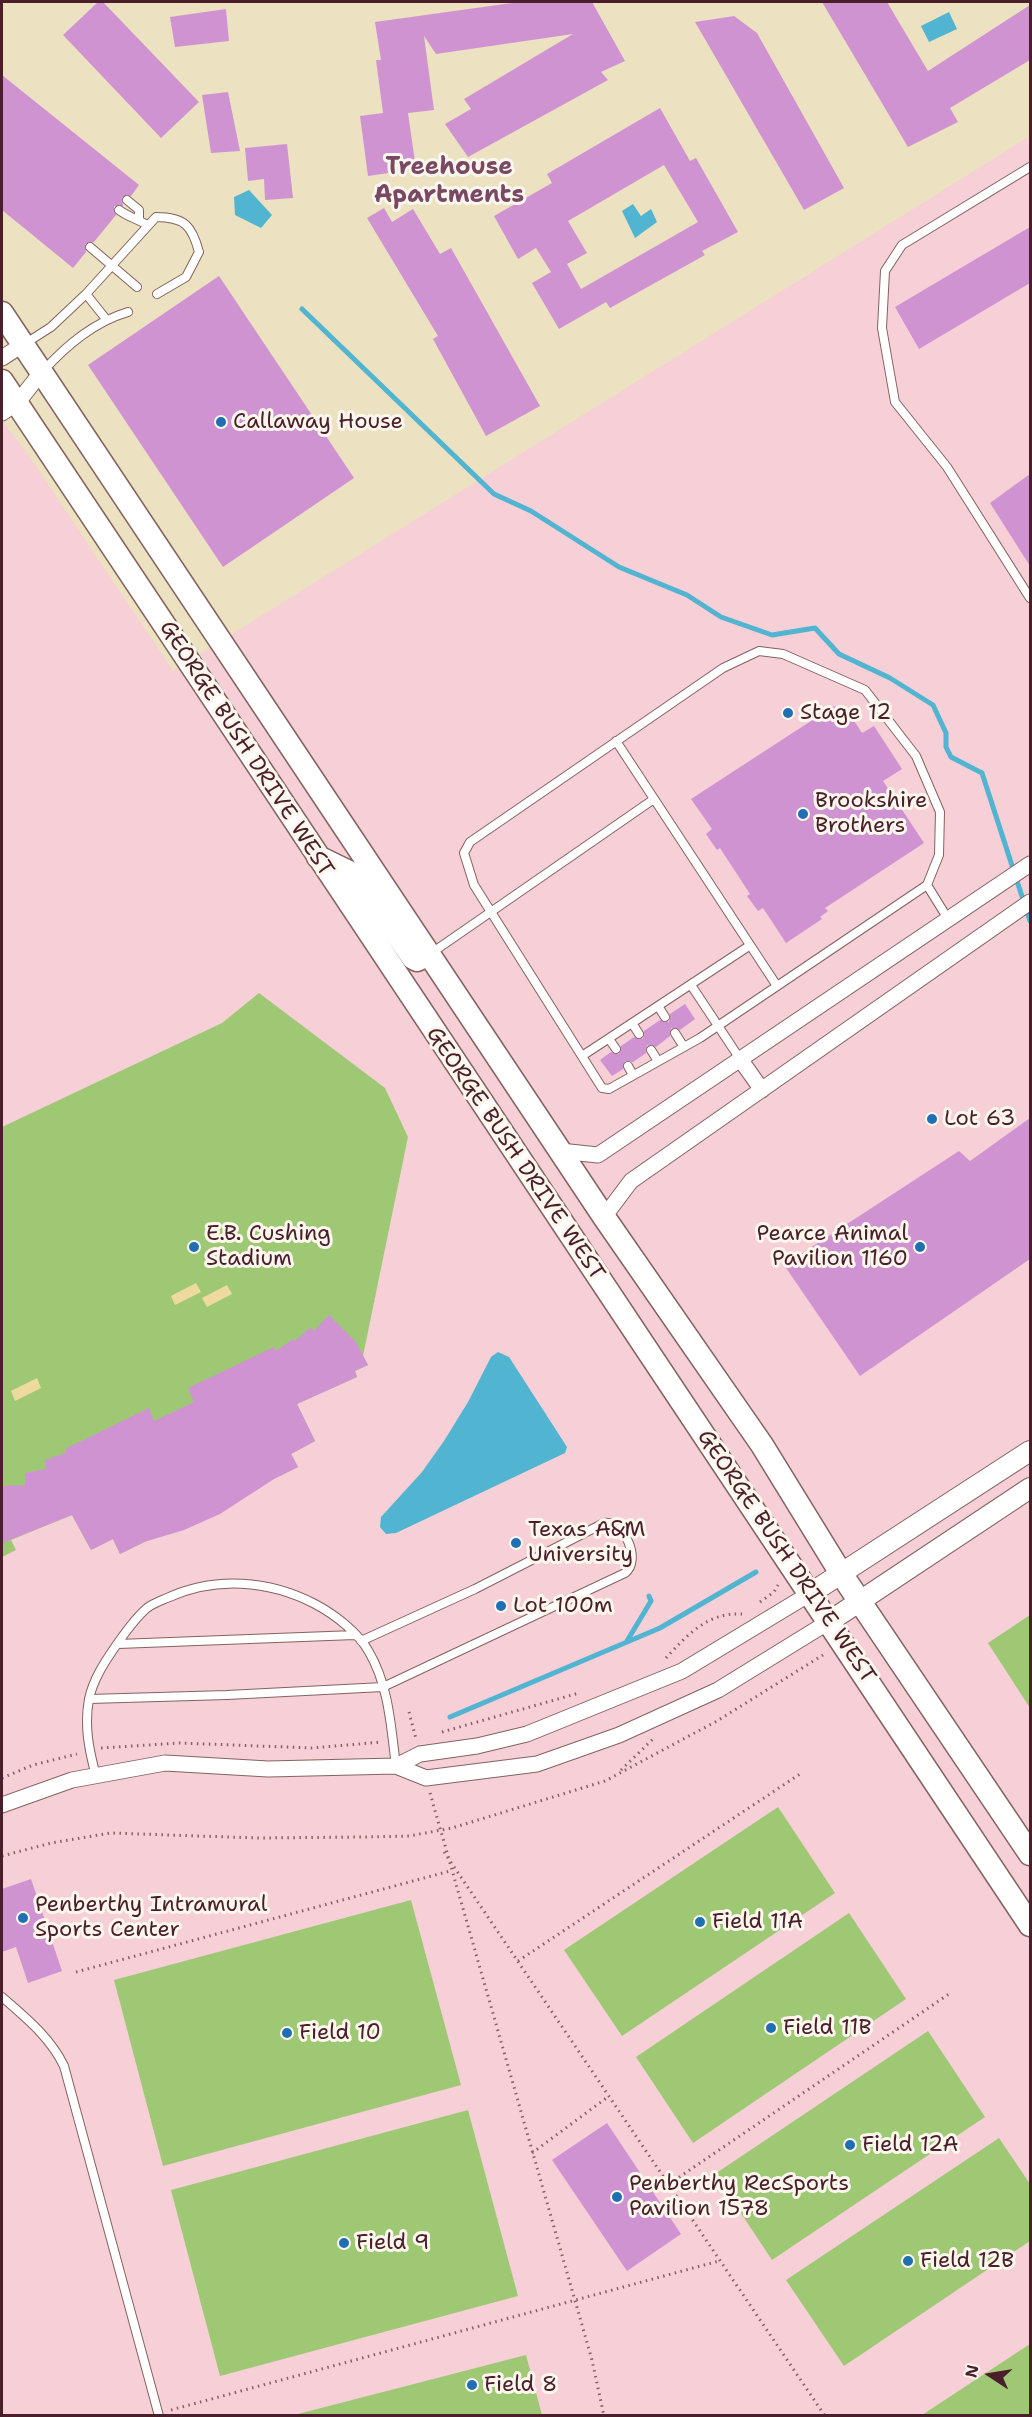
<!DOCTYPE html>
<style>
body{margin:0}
#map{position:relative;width:1032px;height:2417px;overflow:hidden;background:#ece1c0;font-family:"Shantell Sans",sans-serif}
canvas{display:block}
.frame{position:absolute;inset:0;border:3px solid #4a1f2b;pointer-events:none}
.north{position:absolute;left:960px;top:2345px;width:60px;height:60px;-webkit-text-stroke:4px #fbf7ec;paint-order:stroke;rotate:282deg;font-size:16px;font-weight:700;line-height:24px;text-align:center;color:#4a1f2b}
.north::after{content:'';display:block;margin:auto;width:21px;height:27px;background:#4a1f2b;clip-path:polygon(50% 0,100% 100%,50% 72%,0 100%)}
</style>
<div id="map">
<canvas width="1032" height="2417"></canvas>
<div class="frame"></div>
<div class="north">N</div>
</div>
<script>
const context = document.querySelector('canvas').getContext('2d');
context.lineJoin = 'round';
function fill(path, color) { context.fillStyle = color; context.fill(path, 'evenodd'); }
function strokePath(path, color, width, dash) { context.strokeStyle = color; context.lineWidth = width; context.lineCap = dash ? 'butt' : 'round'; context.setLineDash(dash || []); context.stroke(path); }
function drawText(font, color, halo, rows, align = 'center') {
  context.font = font + ' "Shantell Sans",sans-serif'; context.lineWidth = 6; context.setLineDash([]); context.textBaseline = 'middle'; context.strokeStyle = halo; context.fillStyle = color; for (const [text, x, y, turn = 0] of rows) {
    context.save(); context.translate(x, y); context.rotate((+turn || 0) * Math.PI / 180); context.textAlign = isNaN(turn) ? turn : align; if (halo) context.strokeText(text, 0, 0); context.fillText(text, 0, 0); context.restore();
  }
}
fill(new Path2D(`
 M1030,136V2415H2V421L25,450L173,671Z`), '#f6cfd7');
fill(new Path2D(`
 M259,993L385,1088L408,1137L363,1356L368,1365L355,1371L357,1377L297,1404L315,1441L291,1454L298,1467L120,1554L113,1539L91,1550L72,1515L11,1540L16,1550L2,1557V1127L222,1023Z
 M1030,1615V1708L988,1643Z
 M778,1807L835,1893L622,2036L564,1950Z
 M411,1900L461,2085L163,2166L114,1980Z
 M849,1913L906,1999L693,2143L636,2057Z
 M928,2031L985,2117L772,2260L715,2174Z
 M468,2110L518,2296L220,2376L171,2190Z
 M999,2138L1030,2184V2241L844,2366L786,2280Z
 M1030,2344V2415H922Z
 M526,2355L542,2415H294Z`), '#9fc874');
fill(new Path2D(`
 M196,1283L201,1292L175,1305L171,1296Z
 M227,1285L232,1294L207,1307L202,1298Z
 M37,1378L41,1388L15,1401L11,1391Z`), '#eeda9e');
fill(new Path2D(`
 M949,12L957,29L929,42L921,26Z
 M249,190L272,215L261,228L235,215L234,197Z
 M633,204L641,216L651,209L657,222L635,238L622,211Z
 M498,1352L509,1357L567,1447L565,1453L396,1533L386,1534L380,1527L381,1517L422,1472L444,1441L468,1402L491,1357Z`), '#51b4d0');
strokePath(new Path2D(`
 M302,309L494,494L531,511L619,567L687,595L721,617L772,635L815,628L839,654L890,678L933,705L946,733V747L951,757L982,773L1030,921
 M627,1641L651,1601L649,1596
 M450,1717L660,1628L756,1572`), '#51b4d0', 5);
fill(new Path2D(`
 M98,2H103L199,102L161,138L63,35Z
 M519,2H592L625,61L601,72L608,80L468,157L445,124L471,109L464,99L573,34L436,54L424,36L434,110L408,113L416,169L368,176L360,116L383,113L376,60H381L375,22Z
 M822,2H887L928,71L1030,5V60L950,108L958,122L908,147Z
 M226,9L229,41L175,47L170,17Z
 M734,16L757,33L844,188L804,210L695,22Z
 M2,75L139,185L131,196L122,197L123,206H114L116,215L94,242L85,244L86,252L73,268L2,210Z
 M228,92L240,151L211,153L202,95Z
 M660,108L690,161L696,158L738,232L702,251L705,255L610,308L606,302L559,329L532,283L551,272L536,248L518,259L494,216L552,183L547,174ZM664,165L698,222L581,289L567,264L587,253L568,221Z
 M287,144L293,198L265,200L264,179L248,181L245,148Z
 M384,208L392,222L413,209L440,254L451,248L540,406L486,436L433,339L438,336L367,218Z
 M1030,227V283L919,349L895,307Z
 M219,276L354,478L223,567L88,365Z
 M1030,474V566L990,503Z
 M834,706L842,718L849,713L862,733L874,726L902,769L883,781L924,843L825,908L828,911L820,917L822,919L786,943L763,908L758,911L747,896L750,894L720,848L717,850L706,834L712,829L691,799Z
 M685,1004L695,1019L680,1030L671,1028L670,1036L656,1047L647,1045L646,1053L633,1062L625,1061L623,1069L612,1076L600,1060L611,1052L619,1054L621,1046L634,1037L643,1039L644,1031L660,1020L669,1022L670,1014Z
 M1030,1118V1259L860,1376L784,1265L959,1151L970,1161Z
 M329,1315L356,1342L368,1365L355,1371L357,1377L297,1404L315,1441L291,1454L298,1467L274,1479L220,1514L184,1530L144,1542L120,1554L113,1539L91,1550L72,1515L2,1543V1486L25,1485V1473L46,1469L45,1460L66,1453L65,1449L149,1408L154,1421L194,1402L188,1388L274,1347L276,1351L293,1339L295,1341L311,1327L314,1331Z
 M31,1879L62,1971L28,1983L16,1947L2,1952V1889Z
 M607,2123L681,2234L627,2271L552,2160Z`), '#d093d2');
const service = new Path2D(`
 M1030,167L902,245L885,271L882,328L895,402L947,467L1030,598
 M127,200L139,210V220
 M119,210C128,217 138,219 147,225
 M90,247L137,287
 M86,294L106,319
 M26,343L51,327L86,294L156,217C185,217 192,226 199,252L186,277L157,294
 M43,371C67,345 94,322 128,312
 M616,741L777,986
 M927,885L700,1038L609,1089L602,1088L474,885L464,853L470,842L723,668L759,651L783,654L865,690L916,756L940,812L939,855L927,885L948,919
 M430,954L654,799
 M691,985L740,1059
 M658,1006L665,1017
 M632,1023L639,1034
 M675,1033L684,1047
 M609,1039L616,1049
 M651,1050L658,1061
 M582,1056L749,946
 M628,1066L633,1075
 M118,1644L355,1635
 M89,1699L227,1695L383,1687L625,1573C642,1560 624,1520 604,1523L475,1589L361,1641
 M96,1776C89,1750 84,1726 89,1699C93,1680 104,1663 115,1647C125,1633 134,1619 147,1608C152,1604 160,1601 167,1598C215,1576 269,1580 315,1604C334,1614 359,1633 369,1652C389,1686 391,1728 396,1766
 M2,1997C26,2018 50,2037 64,2066L159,2416`);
const minor = new Path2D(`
 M2,358L22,345
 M2,413L18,402L40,374
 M740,1059L762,1090
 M560,1151L598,1155L1030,864
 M604,1217L631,1181L1030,902
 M396,1766L420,1754L477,1746L527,1734L682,1671L811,1593
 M2,1805L72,1780L165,1763L268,1769L396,1766L426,1778L537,1764L619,1735L718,1690L830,1621`);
const tertiary = new Path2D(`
 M811,1593L1030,1451
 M830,1621L1030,1488`);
const secondary = new Path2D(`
 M2,313L604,1217L762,1445L842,1575L1030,1854
 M2,381L1030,1925
 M318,857L357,876L413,958L417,960L425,956`);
strokePath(service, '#83635f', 10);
strokePath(minor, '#83635f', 17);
strokePath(tertiary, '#83635f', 22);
strokePath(secondary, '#83635f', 25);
strokePath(new Path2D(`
 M760,1602L774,1592L778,1585
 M666,1658C687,1635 708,1612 742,1614
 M409,1712L416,1739
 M442,1732L579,1693
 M101,1748L180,1743L312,1748L382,1742
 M621,1770L653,1739
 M2,1778L33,1765L77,1754
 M430,1793L592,2360L604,2416
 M444,1852L825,2416
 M2,1856L51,1843L110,1833L259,1838L363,1837L409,1836L452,1828L605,1781L717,1721L823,1655
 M518,1961L800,1774
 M76,1972L450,1871
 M532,2153L609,2096
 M669,2184L949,1994
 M171,2410L719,2261`), '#83635f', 3, [1.5, 4.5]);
strokePath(service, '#fff', 8);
strokePath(minor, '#fff', 15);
strokePath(tertiary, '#fff', 20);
strokePath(secondary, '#fff', 22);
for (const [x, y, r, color] of [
 [221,422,6,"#1f6fb2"],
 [788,713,6,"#1f6fb2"],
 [803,814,6,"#1f6fb2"],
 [932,1119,6,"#1f6fb2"],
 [194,1247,6,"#1f6fb2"],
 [920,1247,6,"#1f6fb2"],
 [516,1543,6,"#1f6fb2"],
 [501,1606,6,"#1f6fb2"],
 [23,1918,6,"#1f6fb2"],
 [700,1922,6,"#1f6fb2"],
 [771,2028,6,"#1f6fb2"],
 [287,2033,6,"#1f6fb2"],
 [850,2145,6,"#1f6fb2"],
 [617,2197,6,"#1f6fb2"],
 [344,2243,6,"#1f6fb2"],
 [908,2261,6,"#1f6fb2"],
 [472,2385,6,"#1f6fb2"]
]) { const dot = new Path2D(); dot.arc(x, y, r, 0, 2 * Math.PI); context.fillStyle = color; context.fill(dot); strokePath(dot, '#fbf7ec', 2); }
drawText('22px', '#4a1f2b', '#fbf7ec', [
 ["Callaway House",233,422],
 ["Stage 12",800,713],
 ["Brookshire",815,801],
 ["Brothers",815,826],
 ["Lot 63",944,1119],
 ["E.B. Cushing",206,1234],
 ["Stadium",206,1259],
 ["Pearce Animal",908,1234,"right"],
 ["Pavilion 1160",908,1259,"right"],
 ["Texas A&M",528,1530],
 ["University",528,1555],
 ["Lot 100m",513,1606],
 ["Penberthy Intramural",35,1905],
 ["Sports Center",35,1930],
 ["Field 11A",712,1922],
 ["Field 11B",783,2028],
 ["Field 10",299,2033],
 ["Field 12A",862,2145],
 ["Penberthy RecSports",629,2184],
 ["Pavilion 1578",629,2209],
 ["Field 9",356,2243],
 ["Field 12B",920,2261],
 ["Field 8",484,2385]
], 'left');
drawText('22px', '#4a1f2b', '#fbf7ec', [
 ["GEORGE BUSH DRIVE WEST",246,749,57],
 ["GEORGE BUSH DRIVE WEST",515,1154,56],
 ["GEORGE BUSH DRIVE WEST",786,1557,56]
]);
drawText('bold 24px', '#794865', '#fbf7ec', [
 ["Treehouse",449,168],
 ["Apartments",449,196]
]);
</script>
